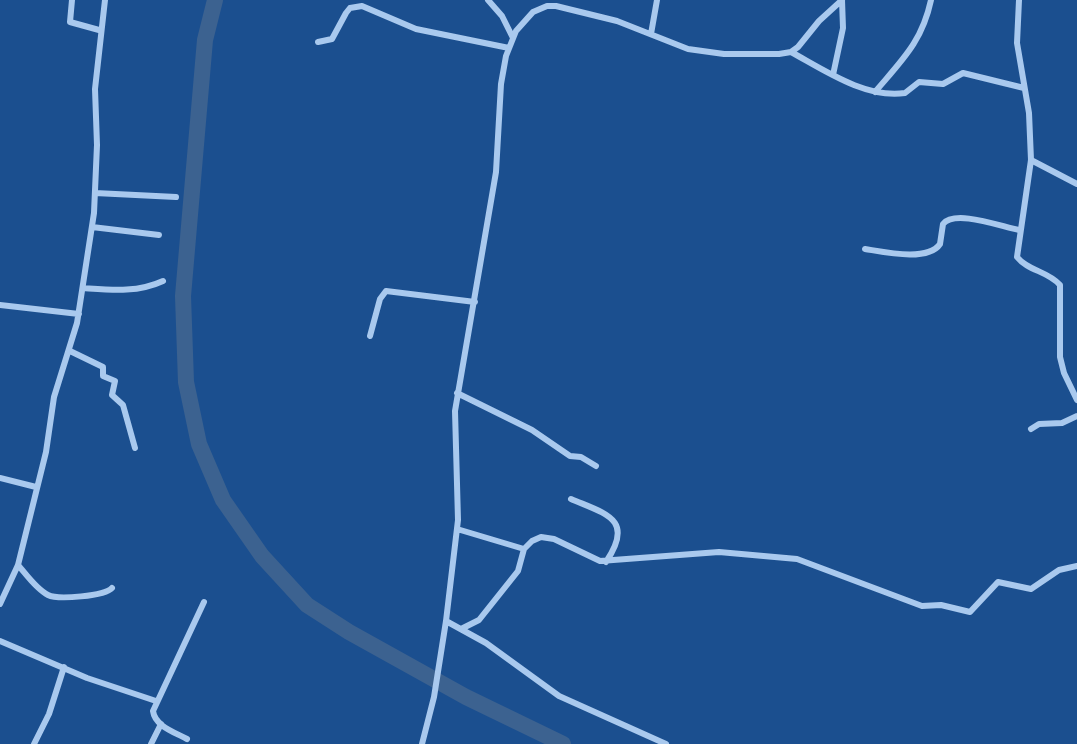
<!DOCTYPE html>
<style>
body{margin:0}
canvas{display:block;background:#1b4f8f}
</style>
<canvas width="1077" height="744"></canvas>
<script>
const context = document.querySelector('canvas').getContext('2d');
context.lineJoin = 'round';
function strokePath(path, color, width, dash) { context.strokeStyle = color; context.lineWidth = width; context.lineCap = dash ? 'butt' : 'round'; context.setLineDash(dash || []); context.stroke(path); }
strokePath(new Path2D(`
 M215,0L205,40L183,296L186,382L199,444L223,500L262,556L307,605L349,632L466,697L563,744`), '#3c6290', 16);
strokePath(new Path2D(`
 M72,0L70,22L99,30
 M488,0L502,16L513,38
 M1019,0L1017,43L1029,113L1031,160L1017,257C1028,271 1048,271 1060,285V357L1064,373L1077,400
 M651,34L657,0
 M318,42L332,39L346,13L350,8L362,6L416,29L509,48
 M791,52C824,70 866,99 905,93L919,82L943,84L963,73L1024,88
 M833,75L843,28L842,0
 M875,92C902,60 922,42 931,0
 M1031,160L1077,184
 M95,193L176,197
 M92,227L159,235
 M865,249C884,252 928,262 940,244L943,224C955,209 1002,227 1019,230
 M83,288C111,290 137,293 163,281
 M0,305L79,314
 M370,336L380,299L386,291L475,302
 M70,351L103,367V376L115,381L112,395L123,405L135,448
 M457,393L532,430L570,456L581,457L596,466
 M1031,429L1039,424L1062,423L1077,416
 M0,478L36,487
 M571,499C606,514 635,519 606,562
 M457,529L524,549
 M18,565C26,574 36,589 48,595C58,600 105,596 112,588
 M0,604L18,565L46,452L54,397L77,323L94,213L97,145L95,89L105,0
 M446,621L486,643L559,696L666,744
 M461,629L479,620L518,571L524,549L532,541L541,537L554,539L600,561L719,552L797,559L922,606L941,605L970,612L998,582L1031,589L1059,570L1077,566
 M0,641L87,678L156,701
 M187,739C174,732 155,726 153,711L204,602
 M34,744L49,714L64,667
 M151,744L161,724
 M422,744L434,697L446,621L458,520L455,411L496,172L501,84L506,56L516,31L533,12L547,6H556L617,21L688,49L724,54H779L791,52L798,47L819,21L842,0`), '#a9c9ee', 6);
</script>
